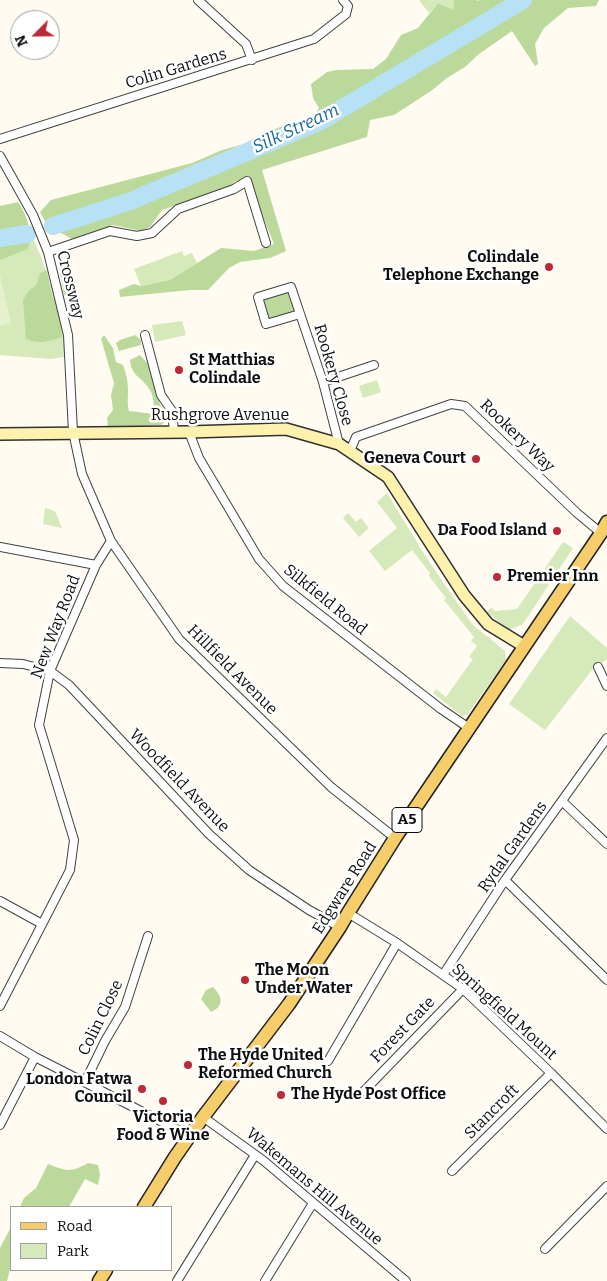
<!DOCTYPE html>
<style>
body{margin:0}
#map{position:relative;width:607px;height:1281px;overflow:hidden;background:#fffbf1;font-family:Bitter,serif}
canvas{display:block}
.legend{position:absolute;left:10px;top:1206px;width:162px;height:65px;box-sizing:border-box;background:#fff;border:1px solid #9f9f9f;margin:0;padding:6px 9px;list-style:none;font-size:15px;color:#0f0f0f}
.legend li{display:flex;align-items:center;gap:10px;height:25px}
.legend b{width:25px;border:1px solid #9f9f9f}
.north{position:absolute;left:10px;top:10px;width:50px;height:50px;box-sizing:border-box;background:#fff;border:1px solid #9f9f9f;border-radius:50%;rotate:247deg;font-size:14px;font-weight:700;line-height:20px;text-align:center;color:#0f0f0f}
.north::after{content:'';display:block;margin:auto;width:18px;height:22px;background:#bd2937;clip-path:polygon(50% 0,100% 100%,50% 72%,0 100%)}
</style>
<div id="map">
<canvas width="607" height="1281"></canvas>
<ul class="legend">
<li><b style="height:6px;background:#f5cd6b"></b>Road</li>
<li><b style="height:14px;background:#d5e9bb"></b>Park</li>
</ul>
<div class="north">N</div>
</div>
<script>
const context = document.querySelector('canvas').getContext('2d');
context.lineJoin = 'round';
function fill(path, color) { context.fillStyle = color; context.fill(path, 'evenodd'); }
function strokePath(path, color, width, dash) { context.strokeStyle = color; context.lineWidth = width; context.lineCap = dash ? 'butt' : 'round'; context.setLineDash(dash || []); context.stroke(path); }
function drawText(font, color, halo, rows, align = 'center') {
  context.font = font + ' Bitter,serif'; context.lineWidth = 5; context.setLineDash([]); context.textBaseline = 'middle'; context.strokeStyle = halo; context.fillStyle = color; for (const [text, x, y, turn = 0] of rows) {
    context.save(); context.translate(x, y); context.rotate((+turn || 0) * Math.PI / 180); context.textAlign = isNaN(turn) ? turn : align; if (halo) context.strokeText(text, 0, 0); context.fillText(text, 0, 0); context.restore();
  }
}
fill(new Path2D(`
 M419,0H454L453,10L438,3L429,13Z
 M21,209L41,257L68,335L69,356L51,359L0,355V215Z
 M182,251L184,256L192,253L197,263L170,280L141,286L134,269Z
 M182,321L186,335L155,342L152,325Z
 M377,380L381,392L363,398L359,386Z
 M387,493L426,557L472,624L505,651L506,660L467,715L462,716L433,693L436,689L446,697L473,659L469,657L477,646L471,641L474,637L444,600L446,598L429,576L430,573L412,550L385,571L369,551L397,528L377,502Z
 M45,508L55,511L62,528L43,524Z
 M348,513L356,522L361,518L369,528L359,537L343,518Z
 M563,542L573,548L523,624L509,630L487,612L491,607L495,611L517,609Z
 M570,616L607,648V659L592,670L545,730L509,704Z`), '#d5e9bb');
fill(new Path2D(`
 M454,0H477V1L480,0H599L596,6L568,8L544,28L535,44L538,64L535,66L512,31L479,54L465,67L447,78L431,91L394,115L370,120L367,137L262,170L286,251L270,258L240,262L229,268L208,290H190L120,297L119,290L134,284L141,286L170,280L221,248L254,251L274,244L247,177L234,182L231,186L162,210L150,227L141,231L113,225L74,240L48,226L40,212L51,200L192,163L222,150L244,144L263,133L313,116L319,108L313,98L311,84L327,72L336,70L373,69L386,59L401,35L418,28L438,3L453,10Z
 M18,202C27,215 33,233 28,249L0,260V206Z
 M60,255L74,294L64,295L57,256Z
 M47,270L51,292L60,317L62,337C49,342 39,344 26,339L23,300L28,292L37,284L40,273Z
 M288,290L296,312L268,321L261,300Z
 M104,335L113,348L116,362L123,365C126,373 128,382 128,390C128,398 127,403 129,411L154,414C154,406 154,397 150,390C142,377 131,376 130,360L140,355L150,366L160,404L167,419L161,425L108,428L107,418L113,410L111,395L114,383L101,339Z
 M135,335L141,340V345L119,351L116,343L120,340Z
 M213,987C222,996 225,1006 211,1012L201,999L206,990Z
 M88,1163L98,1165L100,1175L98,1185L85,1179L69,1207H20L24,1198L36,1188L48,1164C66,1171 71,1173 88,1163Z
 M11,1227V1265L7,1281H0V1248Z`), '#bad99b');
fill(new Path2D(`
 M0,275L11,323L0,326Z`), '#e5f0cd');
strokePath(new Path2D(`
 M53,226L128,202L321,121L523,0
 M0,238L27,234`), '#b7e1f5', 18);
const street = new Path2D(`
 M198,0L246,44L252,60
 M0,139L314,39L346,14L348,6L343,0
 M0,156L33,215L48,252L68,335L73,432L82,474L111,541L179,639L331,787L395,838
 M48,252L110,231L137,236L152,233L178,209L234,189L247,181L266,243
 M300,314L266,324L258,297L291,287L323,382L339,444
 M145,335L161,395L172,411L174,432
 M323,382L374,365
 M189,432L199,458L259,559L283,586L441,709L469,728
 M350,451L356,437L451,404L465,406L577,513L601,533
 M0,547L96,565
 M0,663L23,664L50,671L69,685L209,834L249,870L309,910L340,927
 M598,667L607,686
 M562,801L607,844
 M505,880L607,980
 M0,901L42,924
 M348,913L397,943L463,989L551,1073L607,1129
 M443,975L505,880L607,738
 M0,1006L70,870L74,840L39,725L50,671L96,565L111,541
 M0,1036L35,1057L190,1136
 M328,1061L397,943
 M85,1082L105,1041L125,1007L148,936
 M364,1091L463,989
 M203,1117L264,1161L406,1281
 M0,1125L35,1057
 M452,1171L551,1073
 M545,1249L607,1186
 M177,1281L255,1155
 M265,1281L313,1203`);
const secondary = new Path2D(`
 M0,434L189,432L286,429L339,444L388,477L464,595L488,624L524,646`);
const primary = new Path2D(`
 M144,1207L175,1157L203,1117L289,1004L340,927L348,913L395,838L601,533L607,522
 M99,1281L106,1270`);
strokePath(street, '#424242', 10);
strokePath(secondary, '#313131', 14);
strokePath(primary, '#202020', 15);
strokePath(street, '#fff', 8);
strokePath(secondary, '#fdf1ae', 11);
strokePath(primary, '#f5cd6b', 12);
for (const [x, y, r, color] of [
 [549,267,5,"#bd2937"],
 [179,370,5,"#bd2937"],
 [476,459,5,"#bd2937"],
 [557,531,5,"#bd2937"],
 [497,577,5,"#bd2937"],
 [245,980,5,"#bd2937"],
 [188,1065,5,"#bd2937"],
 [142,1089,5,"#bd2937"],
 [281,1095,5,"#bd2937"],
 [163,1101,5,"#bd2937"]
]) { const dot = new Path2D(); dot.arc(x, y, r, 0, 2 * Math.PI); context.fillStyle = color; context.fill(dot); strokePath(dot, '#fff', 2); }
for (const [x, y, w] of [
 [407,820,30]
]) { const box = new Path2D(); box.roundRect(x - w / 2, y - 12.5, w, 25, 4); context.fillStyle = '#fff'; context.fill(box); strokePath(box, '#0f0f0f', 1); }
drawText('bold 15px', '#0f0f0f', null, [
 ["A5",407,820]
]);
drawText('16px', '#0f0f0f', '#fff', [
 ["Colin Gardens",176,69,-17],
 ["Crossway",70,285,76],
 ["Rookery Close",333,375,74],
 ["Rushgrove Avenue",220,416],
 ["Rookery Way",517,436,44],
 ["Silkfield Road",325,600,39],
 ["New Way Road",56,627,-69],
 ["Hillfield Avenue",232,670,45],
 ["Woodfield Avenue",179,781,46],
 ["Rydal Gardens",513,847,-55],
 ["Edgware Road",345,888,-58],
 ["Springfield Mount",504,1012,42],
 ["Colin Close",101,1018,-64],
 ["Forest Gate",403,1030,-46],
 ["Stancroft",492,1112,-45],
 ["Wakemans Hill Avenue",314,1187,40]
]);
drawText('bold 16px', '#0f0f0f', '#fff', [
 ["Colindale",539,258,"right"],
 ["Telephone Exchange",539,276,"right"],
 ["St Matthias",189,361],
 ["Colindale",189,379],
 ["Geneva Court",466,459,"right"],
 ["Da Food Island",547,531,"right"],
 ["Premier Inn",507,577],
 ["The Moon",255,971],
 ["Under Water",255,989],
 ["The Hyde United",198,1056],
 ["Reformed Church",198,1074],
 ["London Fatwa",132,1080,"right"],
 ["Council",132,1098,"right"],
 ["The Hyde Post Office",291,1095],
 ["Victoria",163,1118,"center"],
 ["Food & Wine",163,1136,"center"]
], 'left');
drawText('italic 18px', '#1a6b9f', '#fff', [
 ["Silk Stream",296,129,-25]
]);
</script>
